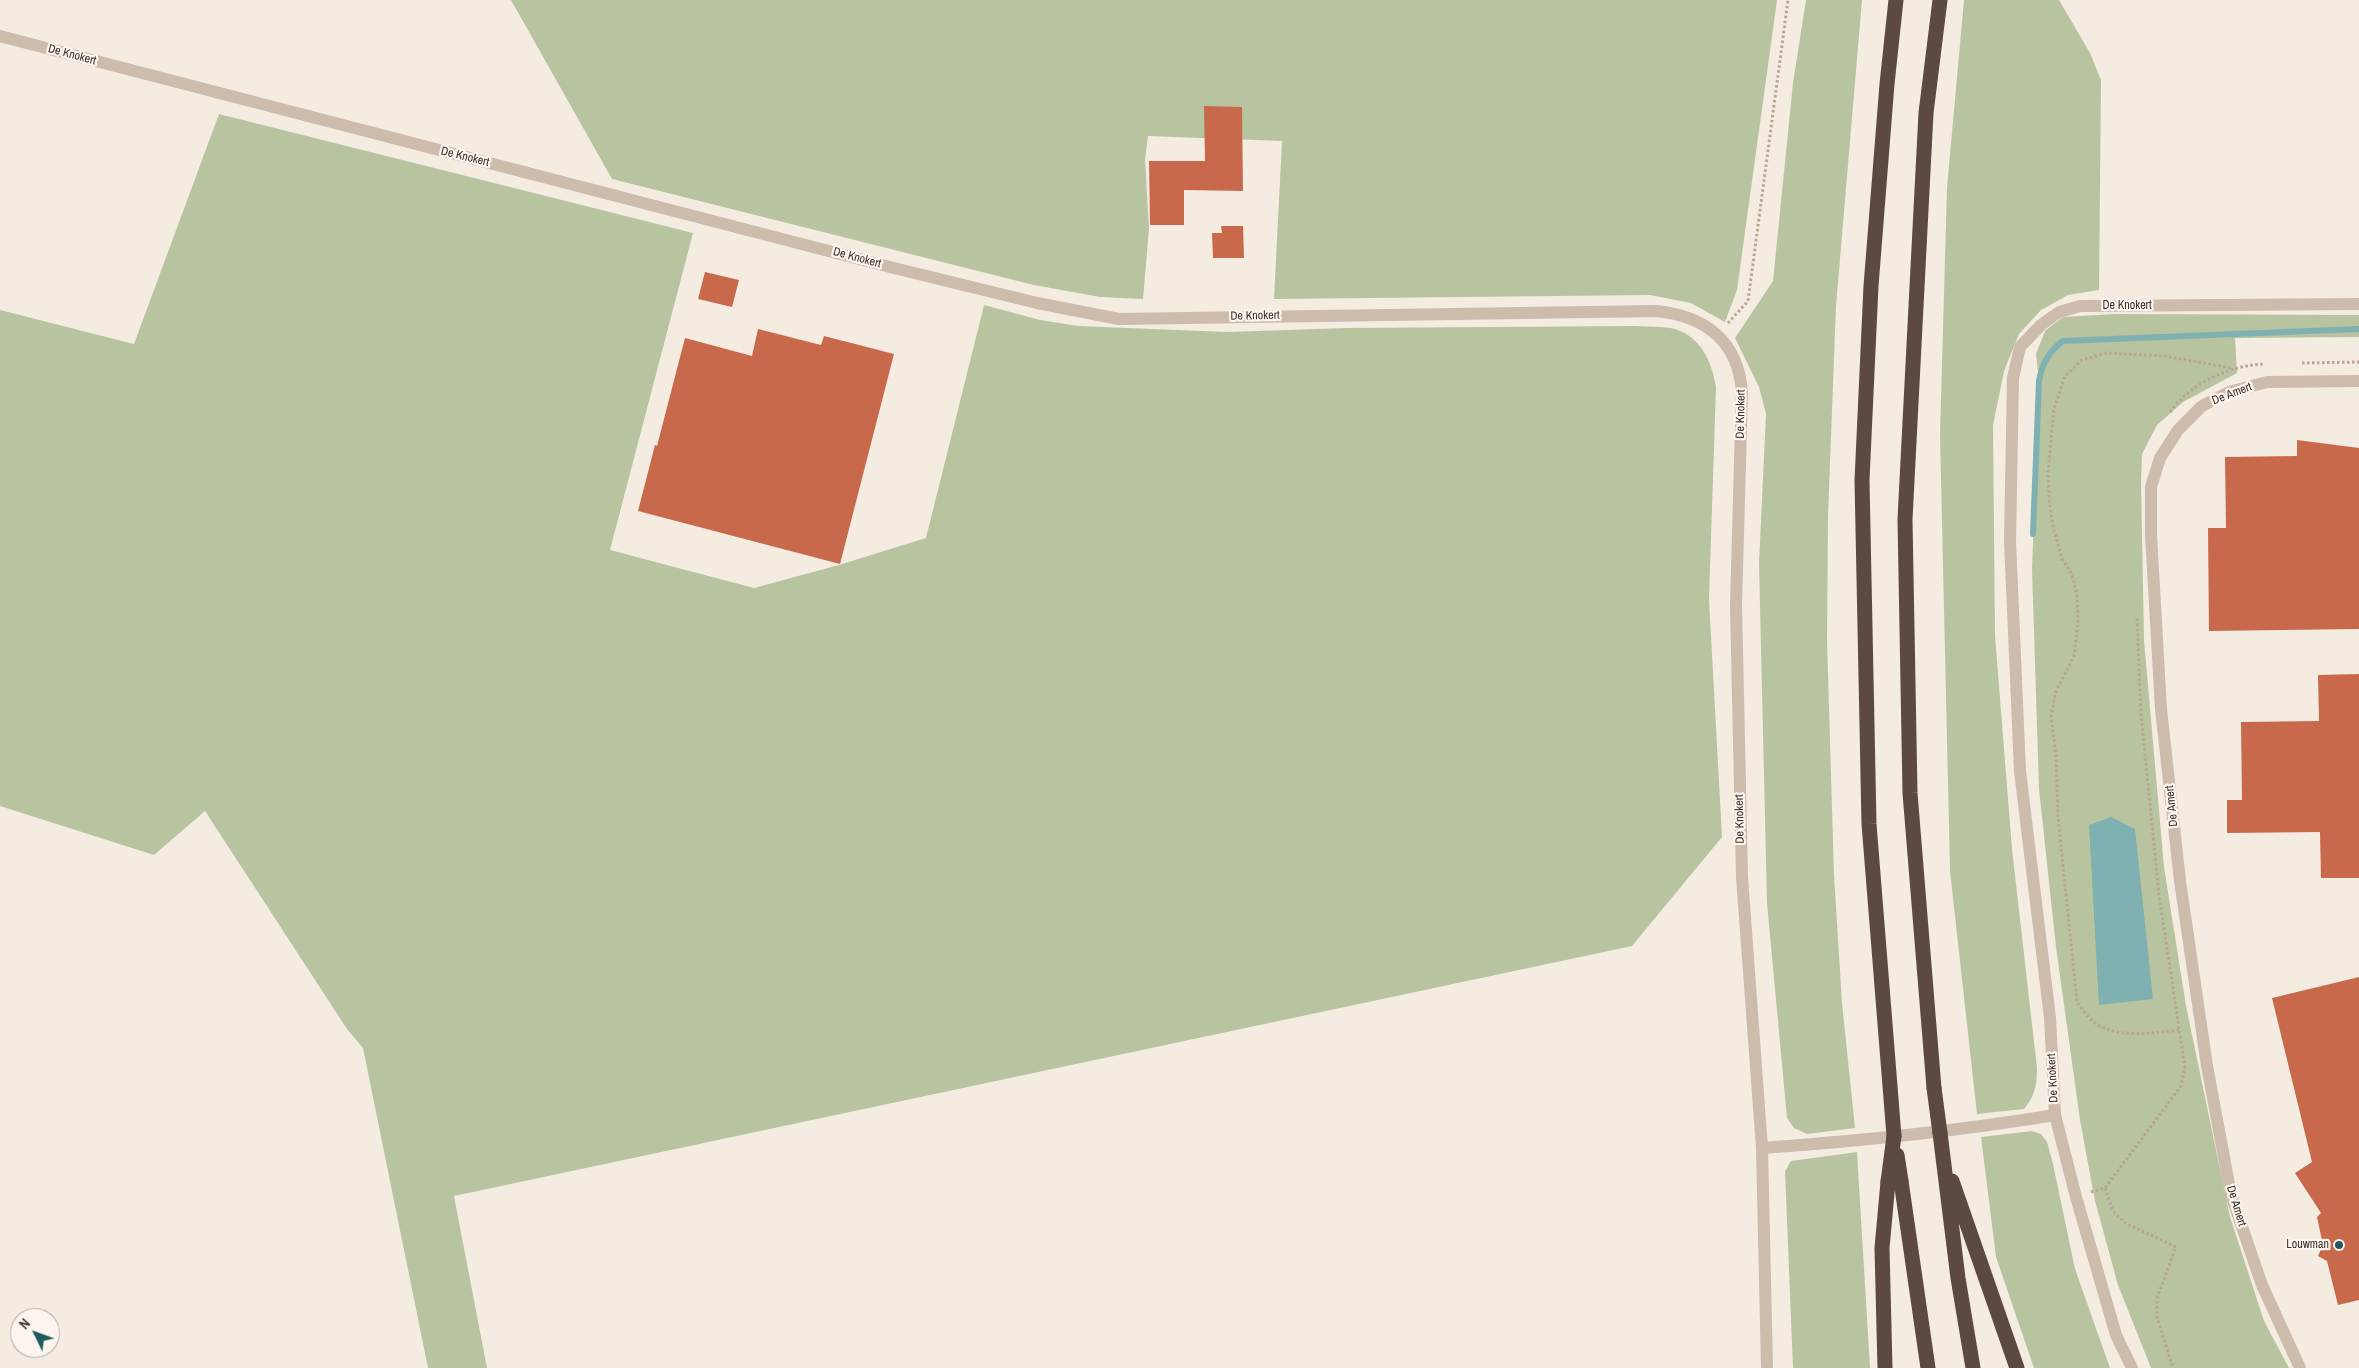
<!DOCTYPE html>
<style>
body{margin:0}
#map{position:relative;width:2359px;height:1368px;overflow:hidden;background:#f4ebe1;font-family:"Archivo Narrow",sans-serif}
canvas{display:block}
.north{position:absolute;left:10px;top:1308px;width:50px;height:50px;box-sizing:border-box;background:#fbf5ee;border:1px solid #aea6a0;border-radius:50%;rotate:312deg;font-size:14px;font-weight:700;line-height:20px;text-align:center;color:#3b302b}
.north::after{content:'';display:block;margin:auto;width:18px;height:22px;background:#1f5a5e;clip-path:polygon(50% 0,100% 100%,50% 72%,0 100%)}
</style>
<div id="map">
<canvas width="2359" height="1368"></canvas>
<div class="north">N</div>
</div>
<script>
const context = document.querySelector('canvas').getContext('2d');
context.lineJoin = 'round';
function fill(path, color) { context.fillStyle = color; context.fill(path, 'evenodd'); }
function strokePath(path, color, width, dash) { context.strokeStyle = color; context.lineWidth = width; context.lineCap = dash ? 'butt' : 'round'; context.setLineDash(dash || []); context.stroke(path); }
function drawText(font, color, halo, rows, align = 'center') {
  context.font = font + ' "Archivo Narrow",sans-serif'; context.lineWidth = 4.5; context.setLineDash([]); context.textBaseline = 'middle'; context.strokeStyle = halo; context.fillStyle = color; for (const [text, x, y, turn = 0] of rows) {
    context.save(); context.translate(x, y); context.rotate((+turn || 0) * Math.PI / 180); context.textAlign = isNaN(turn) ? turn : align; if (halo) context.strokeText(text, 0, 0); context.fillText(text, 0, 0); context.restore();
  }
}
fill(new Path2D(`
 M511,0H1777L1737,290L1725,322L1691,303L1650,295L1274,299L1282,141L1148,136L1145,159L1149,229L1143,299L1100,297L1034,285L612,179Z
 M1806,0H1862L1836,306L1828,516L1827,641L1834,875L1842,1003L1855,1128L1807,1134L1794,1128L1787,1118L1767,903L1759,563L1766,414L1759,387L1735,338L1773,281L1793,83Z
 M1964,0H2059L2090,53L2101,80L2099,290L2068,295L2041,310L2019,334L2004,371L1993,425L1995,636L2012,849L2037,1068C2037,1085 2035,1096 2024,1109L1977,1114L1950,871L1940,434L1947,188Z
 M219,114L693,233L610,550L754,588L839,565L926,538L984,305L1040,320L1078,326L1227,332L1347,328L1636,326C1648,327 1663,326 1675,329C1701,337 1712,362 1716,387L1709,599L1722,837L1632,946L454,1196L487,1368H428L363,1048L347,1029L205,811L154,855L0,806V310L134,344Z
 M2116,314L2359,315V337L2235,338L2237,373L2183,402L2157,425L2142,454L2141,481L2144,640L2164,867L2186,1006L2230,1217L2264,1321L2289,1368H2151L2118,1285L2095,1201L2080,1120L2056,947L2039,789L2032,569L2039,381L2036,354L2045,331L2063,317Z
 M2032,1131L2041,1134L2047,1142L2053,1164L2075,1269L2110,1368H2034L1996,1257L1981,1137Z
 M1857,1152L1870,1368H1793L1785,1171L1791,1161Z`), '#b8c4a0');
fill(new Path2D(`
 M2111,817L2135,829L2153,999L2099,1005L2089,825Z`), '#7fb0b2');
strokePath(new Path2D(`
 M2033,534L2039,381C2042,364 2048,352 2063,341L2359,329`), '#7fb0b2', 6);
fill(new Path2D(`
 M1204,106L1242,107L1243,191L1184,190V225H1150L1149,161H1205Z
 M1221,226H1243L1244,258H1213L1212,233H1222Z
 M705,272L739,280L732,307L698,299Z
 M758,329L821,345L824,336L894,354L840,564L638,511L655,445L657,446L685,338L752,356Z
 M2297,440L2359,448V629L2209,631L2208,528H2226L2225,457L2297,456Z
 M2359,674V878H2321L2320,832L2227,833V800H2242L2241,722L2319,721L2318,675Z
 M2359,977V1300L2338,1305L2327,1261L2318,1256L2323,1245L2317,1217L2321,1213L2295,1173L2312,1162L2272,998Z`), '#c8694b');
strokePath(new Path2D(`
 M1728,323L1748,301L1788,0
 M2302,363L2359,362
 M2170,412C2191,383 2230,365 2265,364
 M2179,1030C2154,1033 2117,1039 2095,1023C2087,1017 2082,1009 2077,1002L2058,817L2056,756L2051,716L2056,691L2074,656L2078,622L2077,595L2072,574L2062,559L2053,526L2049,498L2048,473L2054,409L2065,376L2082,360L2107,353L2165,356L2231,368
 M2105,1188L2113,1211L2125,1223L2176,1247L2157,1298V1317L2173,1368
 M2091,1192L2105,1188L2181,1086L2185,1068L2159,895L2141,714L2137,617`), '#b9a596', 3, [2.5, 2.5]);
strokePath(new Path2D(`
 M0,36L894,268L1037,303L1119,319L1656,311C1705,316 1738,340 1742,392L1736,605L1742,877L1762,1148C1860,1141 1958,1131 2055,1115L2050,1018L2020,771L2010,541L2013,378L2020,347L2041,325L2059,312L2080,306L2359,304
 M2055,1115L2076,1197L2116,1335L2132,1368
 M1762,1148L1767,1368
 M2300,1368L2262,1285L2231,1195L2207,1066L2180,881L2161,709L2151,535V487L2160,458L2178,430L2202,406L2229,392L2267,382L2359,381`), '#cdbbac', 12);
strokePath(new Path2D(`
 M1934,1088L1910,793L1905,519L1926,113L1940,0
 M1940,1133L1958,1278L1973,1368
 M1894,1136L1869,824L1862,480L1871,286L1887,84L1896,0
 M1901,1181L1928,1368
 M1952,1181L2017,1368
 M1885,1368L1882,1248L1888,1182`), '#5c4a42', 15);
strokePath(new Path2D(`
 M1934,1088L1940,1133
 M1897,1155L1901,1181
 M1888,1182L1894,1136`), '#5c4a42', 15);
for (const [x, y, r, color] of [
 [2339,1245,5,"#1f5a5e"]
]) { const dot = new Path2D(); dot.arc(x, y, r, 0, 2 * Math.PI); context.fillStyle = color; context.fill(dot); strokePath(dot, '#fbf5ee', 2); }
drawText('12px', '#3b302b', '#fbf5ee', [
 ["De Knokert",72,55,15],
 ["De Knokert",465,157,14],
 ["De Knokert",857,258,15],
 ["De Knokert",2127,306],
 ["De Knokert",1255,316,-1],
 ["De Amert",2232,394,-21],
 ["De Knokert",1741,414,-89],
 ["De Amert",2172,806,-96],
 ["De Knokert",1740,819,-91],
 ["De Knokert",2053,1078,-93],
 ["De Amert",2236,1206,73]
]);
drawText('12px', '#3b302b', '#fbf5ee', [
 ["Louwman",2329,1245]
], 'right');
</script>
